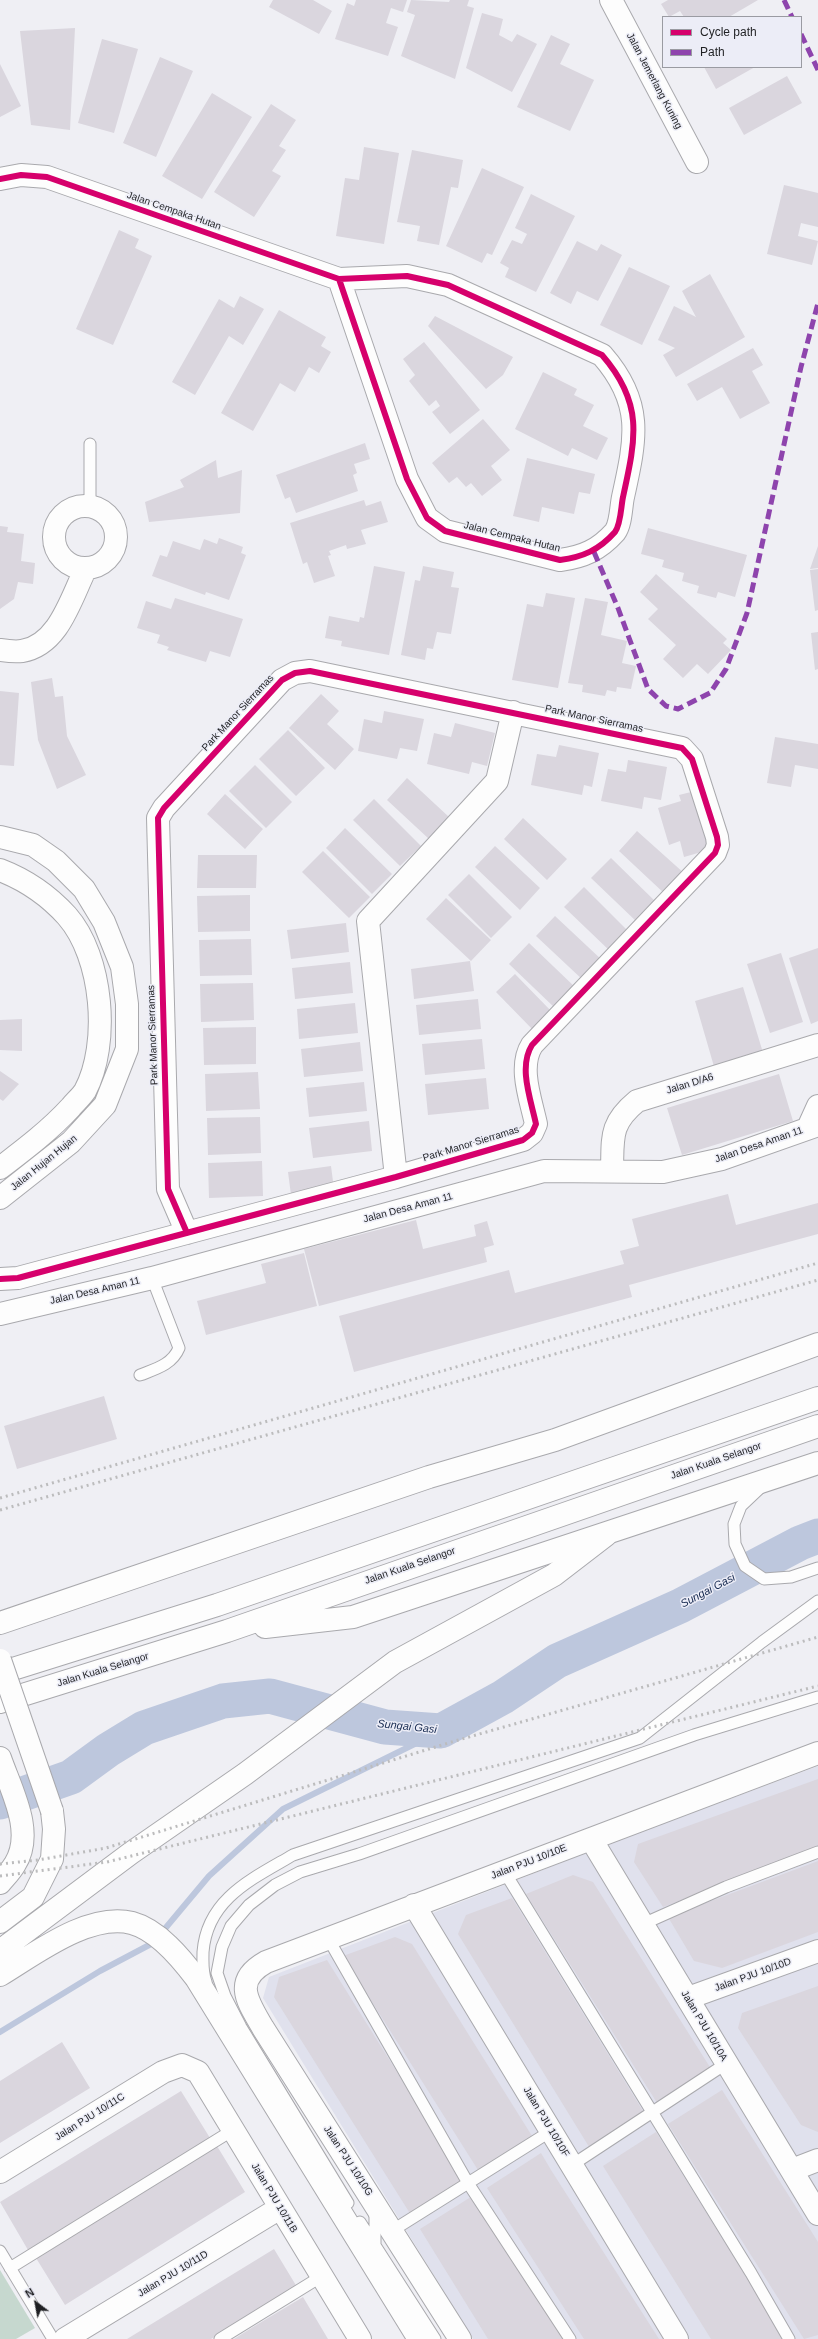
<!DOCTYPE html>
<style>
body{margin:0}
#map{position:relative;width:818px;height:2339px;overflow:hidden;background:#efeff4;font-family:Helvetica,sans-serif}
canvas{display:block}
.legend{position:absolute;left:662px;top:16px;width:140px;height:52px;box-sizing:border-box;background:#ecedf7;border:1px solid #9a9ba2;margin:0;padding:5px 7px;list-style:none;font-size:12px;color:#1f2023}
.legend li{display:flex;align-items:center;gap:8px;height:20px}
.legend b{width:20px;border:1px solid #9a9ba2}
.north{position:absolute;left:16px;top:2283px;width:40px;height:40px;-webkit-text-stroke:3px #ecedf7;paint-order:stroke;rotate:328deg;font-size:11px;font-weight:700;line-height:16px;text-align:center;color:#1f2023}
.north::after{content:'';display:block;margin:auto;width:14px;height:18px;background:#1f2023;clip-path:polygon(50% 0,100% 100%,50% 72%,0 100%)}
</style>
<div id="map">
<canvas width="818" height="2339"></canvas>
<ul class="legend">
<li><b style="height:5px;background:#d6006c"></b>Cycle path</li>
<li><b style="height:5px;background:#8e44ad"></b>Path</li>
</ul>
<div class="north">N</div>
</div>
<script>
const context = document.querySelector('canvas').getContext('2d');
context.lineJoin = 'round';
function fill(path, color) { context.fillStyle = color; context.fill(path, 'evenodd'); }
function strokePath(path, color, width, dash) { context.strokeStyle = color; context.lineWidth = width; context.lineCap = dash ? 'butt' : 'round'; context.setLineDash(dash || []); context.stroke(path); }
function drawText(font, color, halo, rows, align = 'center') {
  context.font = font + ' Helvetica,sans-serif'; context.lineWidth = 3; context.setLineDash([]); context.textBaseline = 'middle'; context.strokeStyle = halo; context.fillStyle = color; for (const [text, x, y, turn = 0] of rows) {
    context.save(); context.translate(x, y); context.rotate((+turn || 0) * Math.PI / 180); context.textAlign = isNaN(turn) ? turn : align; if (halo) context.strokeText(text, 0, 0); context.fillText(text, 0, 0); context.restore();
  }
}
fill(new Path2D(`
 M818,1766V2339H473L263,1998L269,1977L614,1842Z`), '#e0e1ed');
fill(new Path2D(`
 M0,2270L35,2328L16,2339H0Z`), '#c6d8cf');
strokePath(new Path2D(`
 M0,2032L100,1971L153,1943L209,1876L283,1809L441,1731`), '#bdc7dd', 6);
strokePath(new Path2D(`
 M0,1802L71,1777L108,1750L144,1728L223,1701L270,1696L385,1727L441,1731L503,1697L557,1661L680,1606L800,1543L818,1536`), '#bdc7dd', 35);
fill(new Path2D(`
 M273,0H313L332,11L319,34L269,7Z
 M356,0H407L403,12L391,8L386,23L398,27L388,56L335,39L347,3L354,6Z
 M411,0L449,2L450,0H469L467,6L474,8L455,79L401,56L415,15L407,12Z
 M668,0H758L729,17H684L680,11L669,17L661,4Z
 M482,13L503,19L499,35L512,42L517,34L537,44L512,92L466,68Z
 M75,28L70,130L31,125L20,31Z
 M551,35L570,44L560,64L594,80L570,131L517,107Z
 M102,39L138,49L114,133L78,123Z
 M160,57L193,71L156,157L123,143Z
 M0,64L21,106L0,117Z
 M704,67H755L716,89Z
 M787,76L802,103L744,135L729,108Z
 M212,93L252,117L202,199L162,176Z
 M271,104L296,120L279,146L286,150L272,171L281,176L254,217L214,192Z
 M364,147L399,153L384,244L336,236L345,178L359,180Z
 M412,150L463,160L458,188L451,187L439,245L417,241L420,226L397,222Z
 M482,168L524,187L492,255L487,253L482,263L446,246Z
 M784,185L818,193V227L801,223L798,236L818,241L812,265L767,254Z
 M531,194L575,216L536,292L505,277L509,268L500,263L512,240L522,244L527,234L515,228Z
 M119,230L139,239L135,248L152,256L113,345L76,329Z
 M577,241L597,251L601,244L622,255L598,301L577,291L571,304L550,293Z
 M629,267L670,286L642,345L600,325Z
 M710,274L745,337L676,377L663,355L675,348L658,340L674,306L696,317L682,291Z
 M240,296L264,309L243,345L229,336L195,395L172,382L219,299L234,308Z
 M279,310L326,337L321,346L331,352L319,373L309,367L295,392L280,383L253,431L221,413Z
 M435,316L513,357L503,375L486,389L428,326Z
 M424,342L480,410L450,434L432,412L440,406L436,400L429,406L409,381L415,375L403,359Z
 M753,348L763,365L752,371L770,403L740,419L722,387L697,401L687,384Z
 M543,372L577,389L574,395L594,405L583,426L608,438L597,460L572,448L568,456L515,429Z
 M483,419L510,450L491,466L502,480L482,496L471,483L466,487L457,477L449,483L432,463Z
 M365,443L370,459L354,464L357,473L353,475L358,491L296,513L290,497L285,499L276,475Z
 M527,458L595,474L590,494L579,492L574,514L542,507L539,522L513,516Z
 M216,460L218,478L242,470L240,513L149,522L145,502L184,487L180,480Z
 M364,500L366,506L381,501L388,522L361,530L366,544L347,549L346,545L329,551L331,555L328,556L335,576L314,583L307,562L303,564L290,523Z
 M0,526L8,527L7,532L24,534L21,561L35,563L33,584L18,582L14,599L0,609Z
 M648,528L747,555L735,597L718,592L716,598L697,593L699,586L682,581L684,573L662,567L664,560L641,554Z
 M219,538L243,547L241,553L246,555L229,600L206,592L205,595L152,576L160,555L167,557L173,541L200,550L204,539L217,544Z
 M818,546V568L810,569Z
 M374,566L405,572L389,655L341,646L342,641L325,638L329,616L359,622L360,617L364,618Z
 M423,566L454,572L451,587L459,588L451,634L437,632L433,649L427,648L425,660L401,655L415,580L420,581Z
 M818,569V610L815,611L810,570Z
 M656,574L727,639L723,643L731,650L708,674L697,664L683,678L663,659L676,645L648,619L658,609L640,592Z
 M546,593L575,598L558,688L512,680L527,604L543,607Z
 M175,598L243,619L230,657L210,651L206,662L167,650L169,647L157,643L160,635L137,628L146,601L171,609Z
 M585,598L608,602L601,635L627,641L622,663L636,666L631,689L617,687L616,692L607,690L605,696L582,692L583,685L568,683Z
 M818,632V669L815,670L811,633Z
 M52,678L55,697L63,696L67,736L86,775L57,789L38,740L31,682Z
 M0,691L19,693L14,766L0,765Z
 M321,694L339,711L327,724L354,749L335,770L289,728Z
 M384,711L424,719L417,751L400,748L397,759L358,751L364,719L382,723Z
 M455,723L495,733L487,766L472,762L469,774L427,764L434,733L451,737Z
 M288,730L325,768L296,796L259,759Z
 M775,737L818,744V769L795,765L791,787L767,783Z
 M559,745L599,753L592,787L584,785L582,795L531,785L537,754L556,757Z
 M628,760L667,767L661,800L644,797L642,809L601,801L608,769L626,772Z
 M255,765L292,802L266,828L229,791Z
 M407,778L449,817L429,839L387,800Z
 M695,791L712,849L684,857L680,841L669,845L658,808L681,801L679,795Z
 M225,794L263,829L245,849L207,814Z
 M374,799L421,846L400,866L353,820Z
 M523,818L567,859L547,880L504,839Z
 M345,828L392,874L372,894L326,848Z
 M637,831L685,874L666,895L619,851Z
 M495,846L540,888L520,910L475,867Z
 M323,851L370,897L349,918L302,872Z
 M198,855H257L256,888H197Z
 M611,858L658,904L638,923L591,878Z
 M469,874L512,917L491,938L448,895Z
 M584,887L630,933L611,952L564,907Z
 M250,895V931L198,932L197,896Z
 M446,898L491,940L471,961L426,919Z
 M555,916L603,961L584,981L536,936Z
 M346,923L349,952L291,959L287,930Z
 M251,939L252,975L200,976L199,940Z
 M529,943L577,989L557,1010L509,964Z
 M818,948V1021L811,1024L789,958Z
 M781,953L803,1022L770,1033L747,964Z
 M470,961L474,991L414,999L411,969Z
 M350,962L353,993L295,999L292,968Z
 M515,974L553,1013L534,1031L496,992Z
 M253,983L254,1020L201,1022L200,984Z
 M743,987L764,1056L715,1070L695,1001Z
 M478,999L481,1029L419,1035L416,1005Z
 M355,1003L358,1033L299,1039L297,1009Z
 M22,1019V1051L0,1050V1020Z
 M256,1027V1064L204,1065L203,1028Z
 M482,1039L485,1069L425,1075L422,1044Z
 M360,1042L363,1071L304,1077L301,1049Z
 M0,1071L19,1084L3,1101L0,1099Z
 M258,1072L260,1109L206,1111L205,1074Z
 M779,1074L793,1121L682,1155L667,1108Z
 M486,1078L489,1109L428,1115L425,1084Z
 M364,1082L367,1111L309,1117L306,1088Z
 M260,1117L261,1153L208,1155L207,1118Z
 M369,1121L372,1151L313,1158L309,1128Z
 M262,1161L263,1196L209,1198L208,1163Z
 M331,1166L334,1189L291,1195L288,1172Z
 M728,1194L736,1225L818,1203V1234L629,1285L632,1297L354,1372L339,1316L509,1270L515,1293L624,1264L620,1251L639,1246L632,1219Z
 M416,1220L423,1249L476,1236L474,1225L487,1221L494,1245L484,1248L487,1262L319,1306L304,1249Z
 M304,1253L317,1306L206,1335L197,1301L266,1283L261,1264Z
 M104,1396L117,1439L17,1469L4,1426Z
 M818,1779V1848L663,1907L634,1862L638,1844Z
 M818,1861V1932L722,1968L694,1961L668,1917Z
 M573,1875L593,1882L713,2072L659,2106L526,1894Z
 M512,1898L646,2116L591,2150L458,1934L466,1915Z
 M395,1937L412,1944L532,2136L478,2170L343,1956Z
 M327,1960L465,2181L411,2215L274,1997L279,1977Z
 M818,1986V2132L801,2125L738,2028L742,2013Z
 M62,2042L90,2088L0,2143V2081Z
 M722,2090L818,2242V2335L804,2339L668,2124Z
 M181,2091L210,2138L28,2250L0,2202Z
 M656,2132L769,2313L785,2339H711L603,2166Z
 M217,2146L245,2192L65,2305L36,2258Z
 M541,2153L551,2170L659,2339H584L487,2188Z
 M474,2195L564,2339H488L420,2229Z
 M274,2249L297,2287L211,2339H127Z
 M303,2297L328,2339H234L253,2327Z`), '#dad6de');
const service = new Path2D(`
 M90,506V444
 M140,1375C155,1369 172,1365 179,1348L152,1278
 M760,1488L741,1506L734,1524L735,1544L745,1566L764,1579L791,1577L818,1568
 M504,1871L751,2273L789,2339
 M643,1924L726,1887L818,1852
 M329,1940L468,2183L570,2339
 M206,1982C202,1971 203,1963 203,1952C207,1899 252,1879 293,1855L640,1738L762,1642L818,1601
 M572,2165L727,2063
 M348,2203L241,2027L225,1996L217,1973L222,1947L231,1926L249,1905L275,1885L300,1872L359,1854L694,1735L818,1697
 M360,2222L435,2339
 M390,2232L551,2131
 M375,2246V2210
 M0,2251L53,2339
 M10,2268L233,2130
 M220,2339L322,2276`);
const minor = new Path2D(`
 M611,0L697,162
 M0,179L21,175L47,177L339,279L407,276L448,285L602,355C644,403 636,438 623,497C621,506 621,524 615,532C599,550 583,557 560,560L445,531L427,518L407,479L339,279
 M54 537a31 31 0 1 1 62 0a31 31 0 1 1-62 0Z
 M0,650C7,651 15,652 22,651C59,645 71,598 86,568
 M0,837L33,845L56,861L84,889L104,922L122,967L127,1004V1049L105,1105L71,1142L0,1198
 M0,870C26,880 48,895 67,916C103,957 110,1044 85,1091C81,1097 75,1102 71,1107C50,1130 25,1149 0,1168
 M808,1128L818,1106
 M612,1171C613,1138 609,1124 637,1101L818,1045
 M396,1177L368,921L497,781L513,712
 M0,1279L18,1278L396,1177L523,1140L532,1133L536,1124C531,1100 518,1067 532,1045L715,853L718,845L717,837L692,759L682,748L310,671L295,673L282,680L164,808L158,818L168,1189L187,1233
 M0,1314L152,1278L544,1171L663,1172L722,1159L818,1125
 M591,1839L818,2214
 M414,1905L677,2339
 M688,1998L818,1951
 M792,2170L818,2160
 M0,2172L163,2072L182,2065L198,2072L360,2339
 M65,2339L280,2208
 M460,2339L263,2028C248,2002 232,1981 266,1962L818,1753`);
const trunk = new Path2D(`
 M0,1623L429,1477L555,1440L818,1344
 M265,1627L353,1617L818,1463
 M0,1673L217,1605L818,1398
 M0,1702L227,1631L818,1426`);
const motorway = new Path2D(`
 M0,1758C11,1790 35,1832 15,1864C11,1871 5,1877 0,1883
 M0,1922L33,1897L52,1859L54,1829L52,1811
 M0,1951L131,1853L245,1774L395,1662L554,1575L606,1535
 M0,1975C35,1954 89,1912 132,1923C158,1930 181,1958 196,1978L419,2339`);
strokePath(service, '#a9a9ad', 13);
strokePath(minor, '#a9a9ad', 24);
strokePath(trunk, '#a9a9ad', 24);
strokePath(motorway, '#a9a9ad', 24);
strokePath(service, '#fdfdfd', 11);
strokePath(minor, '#fdfdfd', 22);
strokePath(trunk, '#fdfdfd', 22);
strokePath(motorway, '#fdfdfd', 22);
strokePath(new Path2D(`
 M0,1498L818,1263
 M0,1510L818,1280
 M0,1864L38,1860L106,1848L455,1741L818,1637
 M0,1876L107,1862L818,1686`), '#bcbcbd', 3, [2, 4]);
const motorwayBridge = new Path2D(`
 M0,1660L52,1811`);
strokePath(motorwayBridge, '#a9a9ad', 24, []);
strokePath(motorwayBridge, '#fdfdfd', 22);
strokePath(new Path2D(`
 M784,0L792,17
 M801,34L818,70
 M594,552L618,608L648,689L666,706L678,709L710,693L726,669L747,613L801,367L818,303`), '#8e44ad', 5, [10, 5]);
strokePath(new Path2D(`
 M0,179L21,175L47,177L339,279L407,276L448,285L602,355C644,403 636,438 623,497C621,506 621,524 615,532C599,550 583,557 560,560L445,531L427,518L407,479L339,279
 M0,1279L18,1278L396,1177L523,1140L532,1133L536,1124C531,1100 518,1067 532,1045L715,853L718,845L717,837L692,759L682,748L310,671L295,673L282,680L164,808L158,818L168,1189L187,1233`), '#d6006c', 6);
drawText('10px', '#1f2023', '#ecedf7', [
 ["Jalan Jemerlang Kuning",654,81,62],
 ["Jalan Cempaka Hutan",174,211,19],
 ["Jalan Cempaka Hutan",512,537,14],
 ["Park Manor Sierramas",238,713,-47],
 ["Park Manor Sierramas",594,719,12],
 ["Park Manor Sierramas",153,1035,-92],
 ["Jalan D/A6",690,1084,-17],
 ["Park Manor Sierramas",471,1144,-17],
 ["Jalan Desa Aman 11",759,1145,-19],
 ["Jalan Hujan Hujan",44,1163,-39],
 ["Jalan Desa Aman 11",408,1208,-15],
 ["Jalan Desa Aman 11",95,1291,-13],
 ["Jalan Kuala Selangor",716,1461,-19],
 ["Jalan Kuala Selangor",410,1566,-19],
 ["Jalan Kuala Selangor",103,1670,-17],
 ["Jalan PJU 10/10E",529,1862,-21],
 ["Jalan PJU 10/10D",753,1975,-20],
 ["Jalan PJU 10/10A",704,2026,59],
 ["Jalan PJU 10/11C",90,2117,-32],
 ["Jalan PJU 10/10F",546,2122,59],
 ["Jalan PJU 10/10G",348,2161,57],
 ["Jalan PJU 10/11B",274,2198,59],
 ["Jalan PJU 10/11D",173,2274,-31]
]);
drawText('italic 11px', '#172a50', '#ecedf7', [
 ["Sungai Gasi",708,1591,-28],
 ["Sungai Gasi",407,1727,6]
]);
</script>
